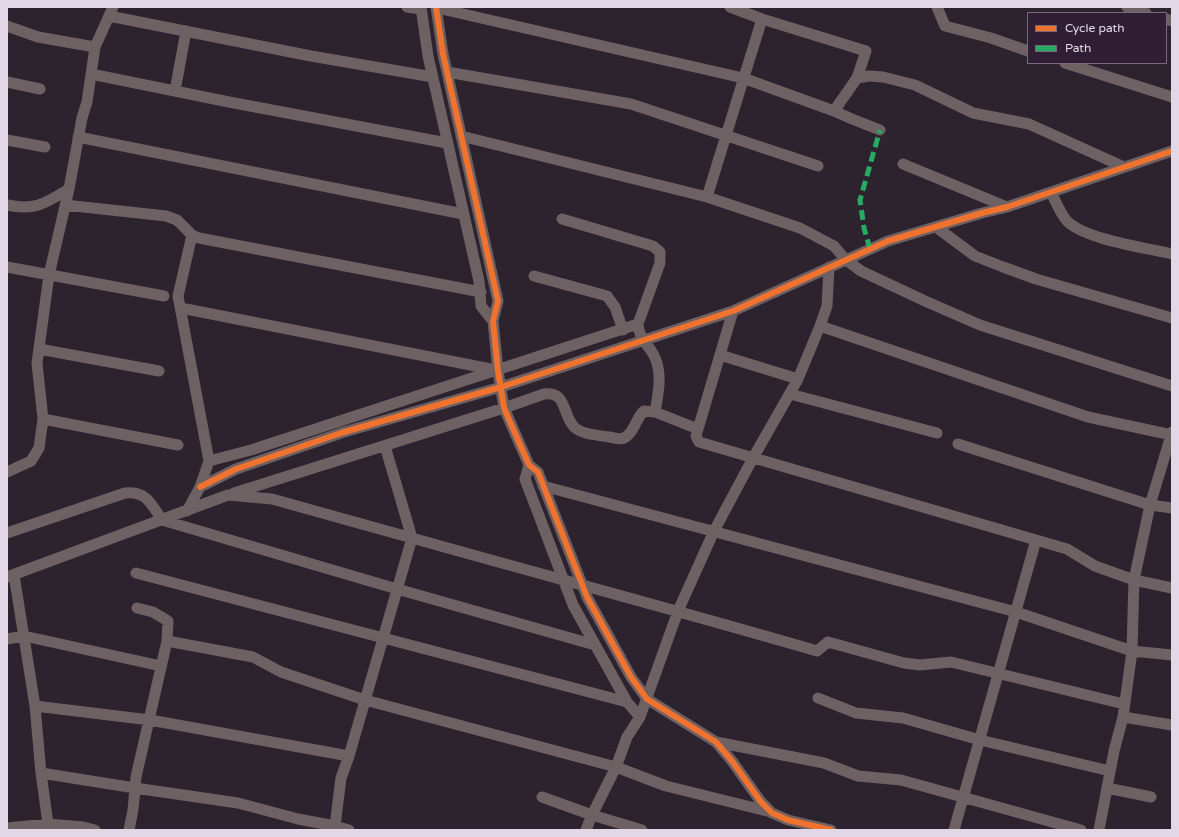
<!DOCTYPE html>
<style>
body{margin:0}
#map{position:relative;width:1179px;height:837px;overflow:hidden;background:#2c232f;font-family:"Varela Round",sans-serif}
canvas{display:block}
.frame{position:absolute;inset:0;border:8px solid #e2d7e6;pointer-events:none}
.legend{position:absolute;left:1027px;top:12px;width:140px;height:52px;box-sizing:border-box;background:#2f1e34;border:1px solid #77687b;margin:0;padding:5px 7px;list-style:none;font-size:12px;color:#e2d7e6}
.legend li{display:flex;align-items:center;gap:8px;height:20px}
.legend b{width:20px;border:1px solid #77687b}
</style>
<div id="map">
<canvas width="1179" height="837"></canvas>
<div class="frame"></div>
<ul class="legend">
<li><b style="height:5px;background:#ef722f"></b>Cycle path</li>
<li><b style="height:5px;background:#26ab63"></b>Path</li>
</ul>
</div>
<script>
const context = document.querySelector('canvas').getContext('2d');
context.lineJoin = 'round';
function strokePath(path, color, width, dash) { context.strokeStyle = color; context.lineWidth = width; context.lineCap = dash ? 'butt' : 'round'; context.setLineDash(dash || []); context.stroke(path); }
strokePath(new Path2D(`
 M407,7L421,9
 M421,7L428,56L479,281L481,306L493,321
 M436,7L443,54L498,301L493,321L498,371L504,408L529,465L538,472L587,597L631,677L647,699L716,742L732,761L761,802L772,813L788,820L831,830
 M730,7L762,19L866,51L857,78L834,111L852,119L880,130
 M937,7L945,26L991,38L1028,51
 M1127,7L1146,13
 M437,8L743,78L834,111
 M109,16L311,56L433,77
 M762,19L707,197L800,228L834,246L845,259L861,271L925,301L980,325L1172,386
 M1166,19L1172,21
 M7,26L38,37L95,47
 M1065,63L1172,97
 M447,72L631,104L818,166
 M91,74L229,102L447,143
 M857,78L869,76L883,77L915,85L973,113L1029,124L1124,167
 M7,82L40,89
 M175,91L186,31
 M461,136L707,197
 M78,137L463,214
 M7,140L45,147
 M903,164L1007,207
 M1051,192C1056,202 1060,213 1067,221C1084,239 1146,248 1172,254
 M7,205C35,211 46,203 69,189
 M65,205L166,216L177,220L192,235L199,238L481,292
 M562,219L653,246L660,252V263L638,324C639,341 651,346 656,360C662,377 658,395 655,412
 M936,227L975,256L1003,267L1036,279L1172,318
 M192,235L178,296L209,461
 M7,267L164,296
 M534,276L607,296L615,307L623,330
 M181,308L496,370
 M733,311L698,429L696,436L699,442L1067,549L1095,566L1134,580L1172,588
 M820,326L1088,417L1172,435
 M39,349L159,371
 M720,355L798,379
 M790,394L937,433
 M43,419L178,445
 M958,444L1150,505L1172,508
 M385,446L412,538C547,576 683,612 817,651L828,642L904,663L920,665L951,662L1124,704
 M529,465L525,479L573,605L627,702L640,717
 M7,472L31,461L39,448L43,419L37,363L49,275L69,189L82,118L87,102L95,47L113,7
 M543,486L1016,612L1132,651L1172,655
 M200,487L236,469L344,432L501,387L733,311L888,241L982,213L1007,207L1172,151
 M234,493L504,408L544,394C567,391 562,414 574,427C583,435 598,435 609,437C615,438 622,441 627,436C635,430 636,418 644,411L655,412L698,429
 M187,511L200,487L209,461L251,450L638,324
 M7,533L125,493C147,491 151,504 162,520L397,589L595,645
 M136,573L627,702
 M14,575L35,706L41,773L48,824
 M7,577L228,495L272,499L412,538L349,756L341,778L335,826
 M7,639L24,636L161,666
 M167,641L253,657L281,672L365,700L616,767L666,786L771,812
 M818,698L856,713L903,718L980,740L1110,771
 M35,706L150,720L349,756
 M1123,717L1172,725
 M716,742L824,763L858,776L901,780L1081,830
 M41,773L135,788L238,803L298,819L335,826L349,830
 M1107,788L1151,797
 M542,797L592,815L642,830
 M7,828L48,824L83,827L95,830
 M129,830L133,810L136,777L167,641L168,621L153,612L137,608
 M586,830L592,815L616,767L627,737L640,717L678,611L714,531L753,458L798,379L820,326L827,306L829,267
 M954,830L1036,540
 M1099,830L1114,751L1123,717L1132,651L1134,580L1150,505L1172,432`), '#6d6163', 11);
strokePath(new Path2D(`
 M870,249L864,228L860,200L880,130`), '#26ab63', 5, [10, 5]);
strokePath(new Path2D(`
 M436,7L443,54L498,301L493,321L498,371L504,408L529,465L538,472L587,597L631,677L647,699L716,742L732,761L761,802L772,813L788,820L831,830
 M200,487L236,469L344,432L501,387L733,311L888,241L982,213L1007,207L1172,151`), '#ef722f', 6);
</script>
